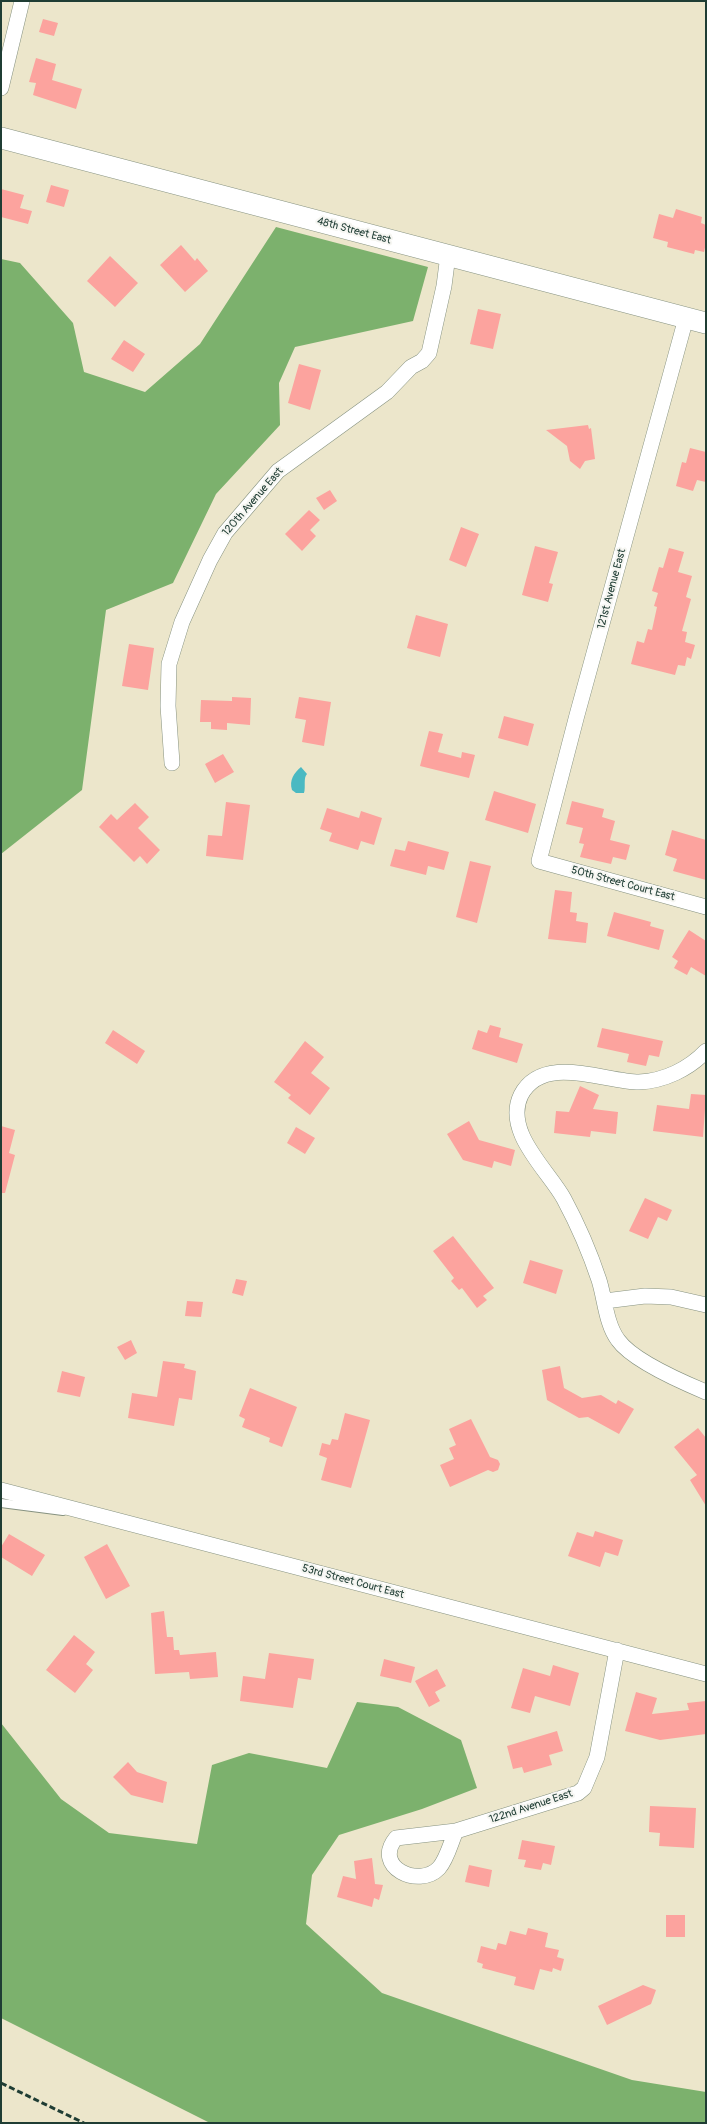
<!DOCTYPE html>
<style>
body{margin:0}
#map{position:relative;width:707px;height:2124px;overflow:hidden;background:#ece6cb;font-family:Pangolin,sans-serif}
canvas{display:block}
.frame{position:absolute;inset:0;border:2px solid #1f3d34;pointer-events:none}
</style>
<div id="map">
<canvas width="707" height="2124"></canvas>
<div class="frame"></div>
</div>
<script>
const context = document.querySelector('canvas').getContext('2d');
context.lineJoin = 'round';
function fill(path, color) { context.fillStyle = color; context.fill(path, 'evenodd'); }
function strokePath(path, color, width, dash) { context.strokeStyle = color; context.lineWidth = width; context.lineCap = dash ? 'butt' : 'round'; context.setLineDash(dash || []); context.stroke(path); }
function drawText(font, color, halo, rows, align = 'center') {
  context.font = font + ' Pangolin,sans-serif'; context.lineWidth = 4; context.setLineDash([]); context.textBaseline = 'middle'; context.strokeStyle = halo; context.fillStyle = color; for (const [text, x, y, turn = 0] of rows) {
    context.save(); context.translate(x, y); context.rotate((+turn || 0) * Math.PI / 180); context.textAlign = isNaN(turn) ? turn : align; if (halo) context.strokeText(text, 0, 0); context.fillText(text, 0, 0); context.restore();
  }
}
fill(new Path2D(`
 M276,227L428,267L413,321L295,347L279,383L280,425L216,494L173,583L106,610L82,790L1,854V259L20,263L73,323L84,372L145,392L200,344Z
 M357,1702L398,1707L461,1740L477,1788L422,1809L339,1835L312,1875L306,1924L382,1993L632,2080L706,2092V2123H210L1,2018V1723L61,1799L109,1833L197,1844L212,1765L249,1753L327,1768Z`), '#7cb16d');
fill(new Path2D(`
 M301,767L307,774C303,778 306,787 304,793H296L292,790C289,780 294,773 301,767Z`), '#4ab9c2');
fill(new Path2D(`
 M43,19L58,23L54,36L39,32Z
 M36,58L56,64L52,80L82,89L76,109L33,95L36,83L29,82Z
 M51,185L69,190L64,207L46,202Z
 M1,189L24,195L20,208L32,211L28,224L1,217Z
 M676,209L702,217L701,223L706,225V243L704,252L695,250L694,254L667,247L668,242L653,238L659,214L673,218Z
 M181,245L195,261L197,258L208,271L185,292L160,265Z
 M110,256L138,283L115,307L87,281Z
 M478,309L501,314L493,349L470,344Z
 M124,340L145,354L133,372L111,359Z
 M299,364L321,370L310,410L288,403Z
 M588,425L589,429L591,428L595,459L585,461L580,469L570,461L567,446L546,430Z
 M690,448L706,452V482L697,480L693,491L676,486L682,462L686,463Z
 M330,490L337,501L324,510L316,498Z
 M309,510L320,520L310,530L316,536L302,551L285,534Z
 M461,527L479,534L466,567L449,560Z
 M535,546L558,552L549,583L553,584L548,602L522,595Z
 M669,548L684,552L678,572L692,576L686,597L691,599L682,631L687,632L685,642L695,645L691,659L687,657L685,666L678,665L675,675L631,664L637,641L644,643L648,629L652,630L657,607L654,606L658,593L652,591L659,567L663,568Z
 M416,615L448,624L440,657L407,648Z
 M129,644L154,648L148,690L122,686Z
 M232,697L251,698L250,725L227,723V730L211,729V722H200L201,700L232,701Z
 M299,697L331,702L324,746L302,742L306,720L295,718Z
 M504,716L534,724L528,746L498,738Z
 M429,731L443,734L438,752L461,758L462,752L475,755L469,778L420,766Z
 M223,754L234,772L215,783L205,764Z
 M494,791L536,804L528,833L485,820Z
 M572,801L604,809L602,817L615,821L610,840L630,845L626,860L613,857L611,864L580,857L584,844L579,843L583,828L566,824Z
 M226,802L250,805L243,860L206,856L208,835L222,836Z
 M135,803L149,817L138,828L160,850L147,864L140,856L134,862L99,827L111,814L117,820Z
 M327,808L359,818L361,811L382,818L374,845L361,841L358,850L329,841L332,833L320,829Z
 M672,830L706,840V880L673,871L677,859L665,855Z
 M408,841L449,852L444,870L428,866L426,875L390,866L395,849L405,851Z
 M470,861L491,866L477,923L456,917Z
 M555,890L572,892L570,912L577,913L576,921L588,923L586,943L548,939Z
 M614,912L651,922L650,926L664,930L659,950L607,936Z
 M689,930L706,941V976L691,967L687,975L674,968L678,961L672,957Z
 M490,1025L501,1028L499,1037L523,1044L517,1063L472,1049L478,1030L487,1033Z
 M602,1028L663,1041L659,1057L649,1055L646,1066L627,1062L629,1054L597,1047Z
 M113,1030L145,1051L137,1064L105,1043Z
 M305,1041L324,1057L311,1073L330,1088L310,1115L288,1098L291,1095L274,1082Z
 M580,1086L599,1095L593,1109L618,1112L616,1134L591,1131L590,1137L554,1133L556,1111L569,1112Z
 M691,1094L706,1095L703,1137L653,1131L657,1105L689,1109Z
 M469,1121L479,1140L515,1150L511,1166L494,1161L492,1168L463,1160L447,1134Z
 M1,1126L15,1130L9,1153L15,1155L5,1193H1Z
 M296,1127L315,1138L305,1154L287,1143Z
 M645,1198L672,1210L667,1221L658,1217L648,1239L629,1231Z
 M453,1236L494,1288L483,1296L487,1300L477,1308L462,1288L459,1290L451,1281L454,1278L433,1251Z
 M530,1260L563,1270L556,1294L523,1283Z
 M236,1279L247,1281L243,1296L232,1293Z
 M187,1301L203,1302L201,1317L185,1316Z
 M131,1340L137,1353L125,1360L117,1347Z
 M163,1361L185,1364L184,1368L196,1371L192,1400L179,1398L174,1426L128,1418L132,1393L157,1397Z
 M560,1366L564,1388L582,1398L601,1395L616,1404L618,1400L634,1409L619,1434L588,1417L579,1418L547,1400L542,1370Z
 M62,1371L85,1377L80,1397L57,1392Z
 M250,1388L297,1407L282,1447L269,1442L270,1438L242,1427L245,1419L239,1416Z
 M345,1413L370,1420L351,1488L321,1480L327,1458L319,1455L322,1443L330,1445L332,1439L338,1440Z
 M471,1419L490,1457L498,1460L500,1464L498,1470L493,1472L488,1470L450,1487L440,1465L454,1459L449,1448L456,1445L449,1429Z
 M698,1428L706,1438V1506L690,1480L697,1475L674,1447Z
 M595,1531L623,1540L618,1556L605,1552L600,1567L568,1556L577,1532L593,1537Z
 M9,1534L45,1555L32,1576L1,1557V1547Z
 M107,1544L130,1586L106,1599L84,1557Z
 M164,1611L167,1637H173L174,1650H179L180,1655L216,1652L218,1677L190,1679L189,1672L155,1674L151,1613Z
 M74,1635L95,1652L86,1664L93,1670L75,1693L46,1670Z
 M269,1653L314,1659L311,1680L298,1678L293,1708L240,1701L243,1676L265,1679Z
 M384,1659L415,1667L411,1683L380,1676Z
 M553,1665L579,1673L570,1706L535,1696L530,1713L511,1708L523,1668L550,1676Z
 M437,1669L446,1686L435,1692L440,1701L429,1707L415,1681Z
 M636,1692L657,1698L652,1714L689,1710L687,1703L706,1701V1734L660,1740L625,1731Z
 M557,1731L563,1751L549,1755L552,1765L524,1773L522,1767L513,1769L507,1746Z
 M128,1762L137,1772L167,1782L163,1803L131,1795L113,1777Z
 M650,1806L696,1808L694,1848L659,1846L660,1833L649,1832Z
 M522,1840L555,1846L551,1865L543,1863L541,1870L524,1867L526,1860L518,1859Z
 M372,1858L375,1884L383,1885L379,1900L374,1898L372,1907L337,1897L343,1876L356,1879L354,1861Z
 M469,1865L492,1870L489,1887L465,1882Z
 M666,1915H685V1937H666Z
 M528,1928L548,1933L545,1947L559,1950L557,1957L564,1959L561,1971L553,1968L552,1972L540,1969L534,1990L514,1985L516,1977L482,1968L483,1964L477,1962L481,1946L496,1950L498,1943L506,1945L510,1931L526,1935Z
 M643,1985L656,1990L651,2004L607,2025L598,2006Z`), '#fca39e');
const lane = new Path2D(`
 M1,1503L63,1511`);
const street = new Path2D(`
 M1,88L22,1
 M686,318L577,715L539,861L706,907
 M172,763L168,706L169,664L182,622L210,560L225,533L278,471L387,392L411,367L422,361L429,353L444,286L448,255
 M706,1051C689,1069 664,1081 639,1082C605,1082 543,1053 521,1095C503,1132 549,1171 564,1199C578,1225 590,1253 599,1280C605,1299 606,1324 618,1340C633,1361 682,1382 706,1392
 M605,1301L645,1296L671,1297L706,1305
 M1,1490L706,1674
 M456,1831C451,1842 447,1859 439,1868C419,1889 372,1867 396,1838L456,1831L578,1793L584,1788L597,1757L617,1650`);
const secondary = new Path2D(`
 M1,138L706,323`);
strokePath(lane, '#869280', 10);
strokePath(street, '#869280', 16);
strokePath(secondary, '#869280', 22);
strokePath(lane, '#fff', 8);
strokePath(street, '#fff', 15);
strokePath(secondary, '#fff', 21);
strokePath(new Path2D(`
 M1,2083L84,2123`), '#1f3d34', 3, [6, 3]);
drawText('11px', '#1f3d34', '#f6f6f2', [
 ["48th Street East",354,231,15],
 ["120th Avenue East",253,502,-49],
 ["121st Avenue East",612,589,-75],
 ["50th Street Court East",623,884,15],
 ["53rd Street Court East",353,1582,15],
 ["122nd Avenue East",531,1807,-18]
]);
</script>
